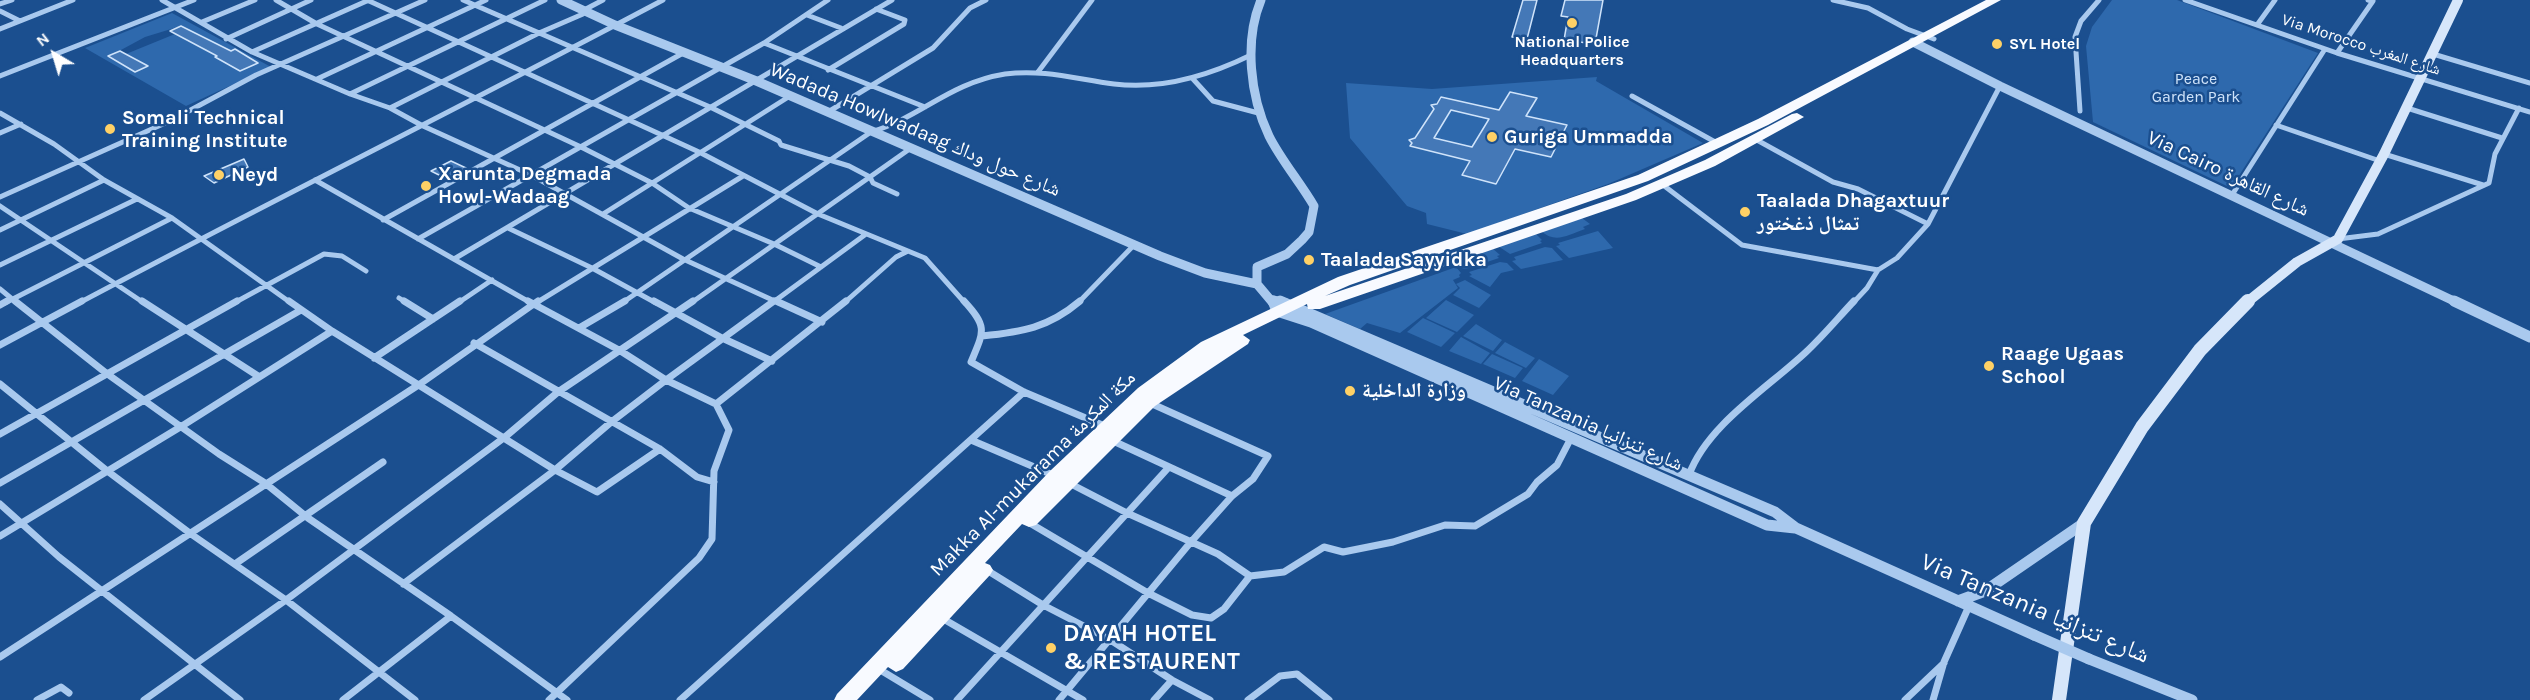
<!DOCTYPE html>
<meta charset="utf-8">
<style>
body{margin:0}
#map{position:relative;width:2530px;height:700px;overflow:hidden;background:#1b4f8f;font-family:Karla,sans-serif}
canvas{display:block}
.north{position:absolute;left:24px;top:24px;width:60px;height:60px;-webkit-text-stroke:4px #1b4f8f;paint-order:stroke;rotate:322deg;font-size:16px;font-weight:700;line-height:24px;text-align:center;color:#fff}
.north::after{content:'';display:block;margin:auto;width:21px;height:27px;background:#fff;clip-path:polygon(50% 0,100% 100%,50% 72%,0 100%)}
</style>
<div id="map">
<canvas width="2530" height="700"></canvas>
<div class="north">N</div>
</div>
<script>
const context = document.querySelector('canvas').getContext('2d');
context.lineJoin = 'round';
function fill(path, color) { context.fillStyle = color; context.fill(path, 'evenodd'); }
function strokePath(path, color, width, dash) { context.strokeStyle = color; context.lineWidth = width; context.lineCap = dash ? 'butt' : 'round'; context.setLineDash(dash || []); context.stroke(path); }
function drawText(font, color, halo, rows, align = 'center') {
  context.font = font + ' Karla,"Noto Naskh Arabic",sans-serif'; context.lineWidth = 5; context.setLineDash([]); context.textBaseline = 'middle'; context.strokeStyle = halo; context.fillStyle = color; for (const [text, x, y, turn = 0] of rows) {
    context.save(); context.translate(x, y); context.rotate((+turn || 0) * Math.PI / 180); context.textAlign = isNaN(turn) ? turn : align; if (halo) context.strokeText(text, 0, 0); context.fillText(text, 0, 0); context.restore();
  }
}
fill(new Path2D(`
 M2112,0H2177L2318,53L2231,188L2093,122L2086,46L2092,27Z
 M172,13L271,67L186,106L85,48ZM181,26L210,40L197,45L175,34L126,54L147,66L135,72L108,57L145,37Z
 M1597,77L1596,81L1703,143L1608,184L1467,234L1427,224L1426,213L1407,206L1350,138L1346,83L1432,89Z
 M1582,218L1590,224L1583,227L1585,229C1567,235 1556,244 1541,231Z
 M1598,231L1613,248L1569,258L1556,246L1560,245L1558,243Z
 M1535,233L1542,240L1540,241L1542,243L1510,254L1498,246Z
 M1545,247L1552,248L1563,260L1521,269L1512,261L1516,260L1514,257Z
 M1492,248L1500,255L1497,256L1499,258L1466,269L1461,268L1453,260Z
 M1500,262L1507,263L1514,270L1501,273L1490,287L1469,276L1472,275L1469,272Z
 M1456,267L1461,273L1459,275L1460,277L1453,280L1458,288L1400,333L1367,323L1360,329L1325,314Z
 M1465,280L1491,295L1479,308L1453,295L1460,288L1456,284Z
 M1446,300L1474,315L1457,332L1426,318Z
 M1423,318L1455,333L1441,347L1407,332Z
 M1476,324L1502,340L1493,351L1463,336Z
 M1461,337L1490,353L1481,364L1449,351Z
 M1505,342L1535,358L1526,368L1495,353Z
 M1492,354L1523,368L1515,378L1483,364Z
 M1539,359L1569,376L1553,395L1522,381Z`), '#2e69ad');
const building = new Path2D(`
 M1523,0H1537L1527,39L1512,37Z
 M1565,0H1603L1595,44L1564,40L1568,17L1561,16Z
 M181,26L231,51L235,49L258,63L240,71L215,57L217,56L170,31Z
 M120,51L148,66L135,72L108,56Z
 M1510,92L1537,98L1526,116L1567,125L1551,157L1515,149L1496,184L1462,175L1470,161L1410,146L1412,143L1409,140L1415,138L1434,109L1431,105L1437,104L1441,97L1499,110ZM1451,110L1489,119L1472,147L1434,138Z
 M244,159L248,167L214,183L204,176Z
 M451,161L466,168L447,179L431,171Z`);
fill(building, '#4478b7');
strokePath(building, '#cfe3fa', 1.5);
strokePath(new Path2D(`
 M162,0L252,52L350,94L390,108L423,126L531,175L683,259L779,303
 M276,0L317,24L581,147L652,183L689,208L774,244L821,267
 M367,0L699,152L818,214L925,258L965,303
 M463,0L710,107L779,141L781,145L849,166L870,177L873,183L897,194
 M1833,0L1868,8L1907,29L1934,39
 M2185,0L2337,53L2530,112
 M0,4L12,0
 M0,11L20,21
 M807,15L841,28
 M202,22L255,0
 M2257,25L2275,0
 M0,29L73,0
 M226,39L311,0
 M764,43L925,107
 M252,52L369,0
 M2337,53L2373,1L2368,0
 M2433,54L2530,83
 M828,70L904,24L905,20L876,9
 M1038,72L1092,0
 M0,76L194,0
 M317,79L486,0
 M1193,79L1213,101L1262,114
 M350,94L545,0
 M1632,96L1717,143
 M390,108L539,33L583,14L584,10L603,0
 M2407,108L2502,138
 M2080,111L2075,37L2081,21L2099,0
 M828,112L933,48L970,8L986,0
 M0,113L54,144L104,180L172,218L291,303
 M2276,125L2380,161
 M0,133L21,124
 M1755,139L1833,182L1858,189L1928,224
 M2384,154L2483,185
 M315,180L531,303
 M1663,185L1742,245L1878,270L1897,258L1928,224L2000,86
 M2232,195L2325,49
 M0,197L172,120L256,75L425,0
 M0,206L144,303
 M603,214L790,96
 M383,220L685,52
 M508,228L592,268L656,303
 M0,230L104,180
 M418,239L764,43L828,0
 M2338,239L2378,234L2489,183L2495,154L2519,108
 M454,259L892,0
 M0,265L137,199
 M0,289L17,303
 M399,298L407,303
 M5,303L172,218
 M79,303C273,200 469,103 663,0
 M234,303L324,254L342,256L366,271
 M458,303L492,280
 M536,303L743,176
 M622,303L871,132C921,117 949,83 1005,74C1043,69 1076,79 1114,84C1162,90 1208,76 1251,55
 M691,303L911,148
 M772,303L866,234
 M844,303L896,257L908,251
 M1078,303L1134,245
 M1853,303L1867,288L1878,270`), '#a9c9ee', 5);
strokePath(new Path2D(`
 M15,301L106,373L219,454L265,483L308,518L451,616L567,700
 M142,301L258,376
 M289,301L332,331
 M404,301L433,319
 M528,301L619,350L666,380L716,404L729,430L714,471L712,539L699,558L549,700
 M654,301L722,338L772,361
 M776,301L822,322
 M964,301C988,327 984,331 971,362L1024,392L1107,427
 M0,305L7,301
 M579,328L625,301
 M982,336C1022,332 1048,328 1080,301
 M474,343L660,449L697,477L714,482
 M0,345L82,301
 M374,358L460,301
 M0,384L106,470L191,534L286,600L415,700
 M716,404L846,301
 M0,434L237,301
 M971,440L1053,475
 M1111,440L1232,496
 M1689,475C1707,425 1769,387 1806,352C1823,336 1838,318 1854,301
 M0,483L301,310
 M1069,483L1127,513L1218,554L1250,576L1284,572L1324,547L1343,552L1393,542L1445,525L1475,526L1528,494L1537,482L1557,465L1571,438
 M0,504L59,557L240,700
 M1028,522L1148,593L1192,615L1211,618L1224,609L1250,576
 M0,536L182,426L332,331L555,470L597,492L660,449
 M235,564L383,462
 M985,569L1043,605L1109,639L1172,680L1210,700
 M403,584L555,470L610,423L666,380L774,301
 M940,617L1083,700
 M0,657L420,384L538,301
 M877,668L930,700
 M37,700L61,687L69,693
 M144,700L286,600L505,437L558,392L693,301
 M343,700L451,616
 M680,700L1024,392
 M957,700L1169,467
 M1059,700L1190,543L1232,496L1253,479L1268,456L1150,403
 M1154,700L1172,680
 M1248,700L1280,676L1297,674L1329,700
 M1905,700L1944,663
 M1933,700L1944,662L1969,606`), '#a9c9ee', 7);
strokePath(new Path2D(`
 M561,0L615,25L754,80L1160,256L1205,273L1257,284
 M1913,42L2000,86L2458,303
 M1257,284L1273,303
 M1257,284V267L1287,254L1302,240L1309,232L1314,206C1300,182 1281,160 1269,136C1250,96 1244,41 1261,0
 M1273,300L1286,303`), '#a9c9ee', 9);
strokePath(new Path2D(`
 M1273,301L1277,311L1311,322L1767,525L1795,528
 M1280,301L1775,512L1796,528L2034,635
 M2454,301L2530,337
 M1958,601L1985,591L2084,523
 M2089,659L2192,700`), '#a9c9ee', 11);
strokePath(new Path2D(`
 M2246,303L2297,262L2338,239L2384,154L2458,0`), '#d6e6fa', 10);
strokePath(new Path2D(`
 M2059,700L2084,523L2142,427L2200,350L2248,301`), '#d6e6fa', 14);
fill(new Path2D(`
 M1986,0H2001L1768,125L1648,181L1350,285L1325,296L1626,194L1705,160L1792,114L1797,113L1804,117L1715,166L1636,200L1320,309H1308L1307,304L1243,335L1250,340L1248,344L1155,406L1036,525L1029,527L1022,524L985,563L990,565L993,570L990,575L903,669L896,672L888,667L857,700H834L837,694L1050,471L1138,388L1201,342L1338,277L1638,175L1758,119Z`), '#f8faff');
strokePath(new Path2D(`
 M2034,635L2089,659`), '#a9c9ee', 11);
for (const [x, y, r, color] of [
 [1572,23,6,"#ffd166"],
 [1997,44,6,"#ffd166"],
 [110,129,6,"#ffd166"],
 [1492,137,6,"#ffd166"],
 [219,175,6,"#ffd166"],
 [426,186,6,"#ffd166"],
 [1745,212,6,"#ffd166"],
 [1309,260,6,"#ffd166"],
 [1989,366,6,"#ffd166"],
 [1350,391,6,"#ffd166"],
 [1051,648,6,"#ffd166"]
]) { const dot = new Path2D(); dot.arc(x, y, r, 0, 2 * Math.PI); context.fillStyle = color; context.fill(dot); strokePath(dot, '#1b4f8f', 2); }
drawText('bold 16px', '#fff', '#1b4f8f', [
 ["National Police",1572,42],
 ["Headquarters",1572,60],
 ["SYL Hotel",2009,44,"left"]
]);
drawText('16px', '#fff', '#1b4f8f', [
 ["Via Morocco شارع المغرب",2361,45,18]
]);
drawText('16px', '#cfe3fa', '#1b4f8f', [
 ["Peace",2196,79],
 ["Garden Park",2196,97]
]);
drawText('bold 20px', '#fff', '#1b4f8f', [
 ["Somali Technical",122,118],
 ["Training Institute",122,141],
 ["Guriga Ummadda",1504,137],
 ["Xarunta Degmada",438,174],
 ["Howl-Wadaag",438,197],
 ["Neyd",231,175],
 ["Taalada Dhagaxtuur",1757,201],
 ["تمثال ذغختور",1757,224],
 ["Taalada Sayyidka",1321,260],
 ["Raage Ugaas",2001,354],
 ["School",2001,377],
 ["وزارة الداخلية",1362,391]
], 'left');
drawText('20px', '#fff', '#1b4f8f', [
 ["Wadada Howlwadaag شارع حول وداك",915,130,23],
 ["Via Cairo شارع القاهرة",2228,174,25],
 ["Via Tanzania شارع تنزانيا",1588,424,24],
 ["Makka Al-mukarama مكة المكرمة",1033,474,-45]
]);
drawText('24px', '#fff', '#1b4f8f', [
 ["Via Tanzania شارع تنزانيا",2035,609,23]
]);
drawText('bold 24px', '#fff', '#1b4f8f', [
 ["DAYAH HOTEL",1063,634],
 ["& RESTAURENT",1063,662]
], 'left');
</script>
